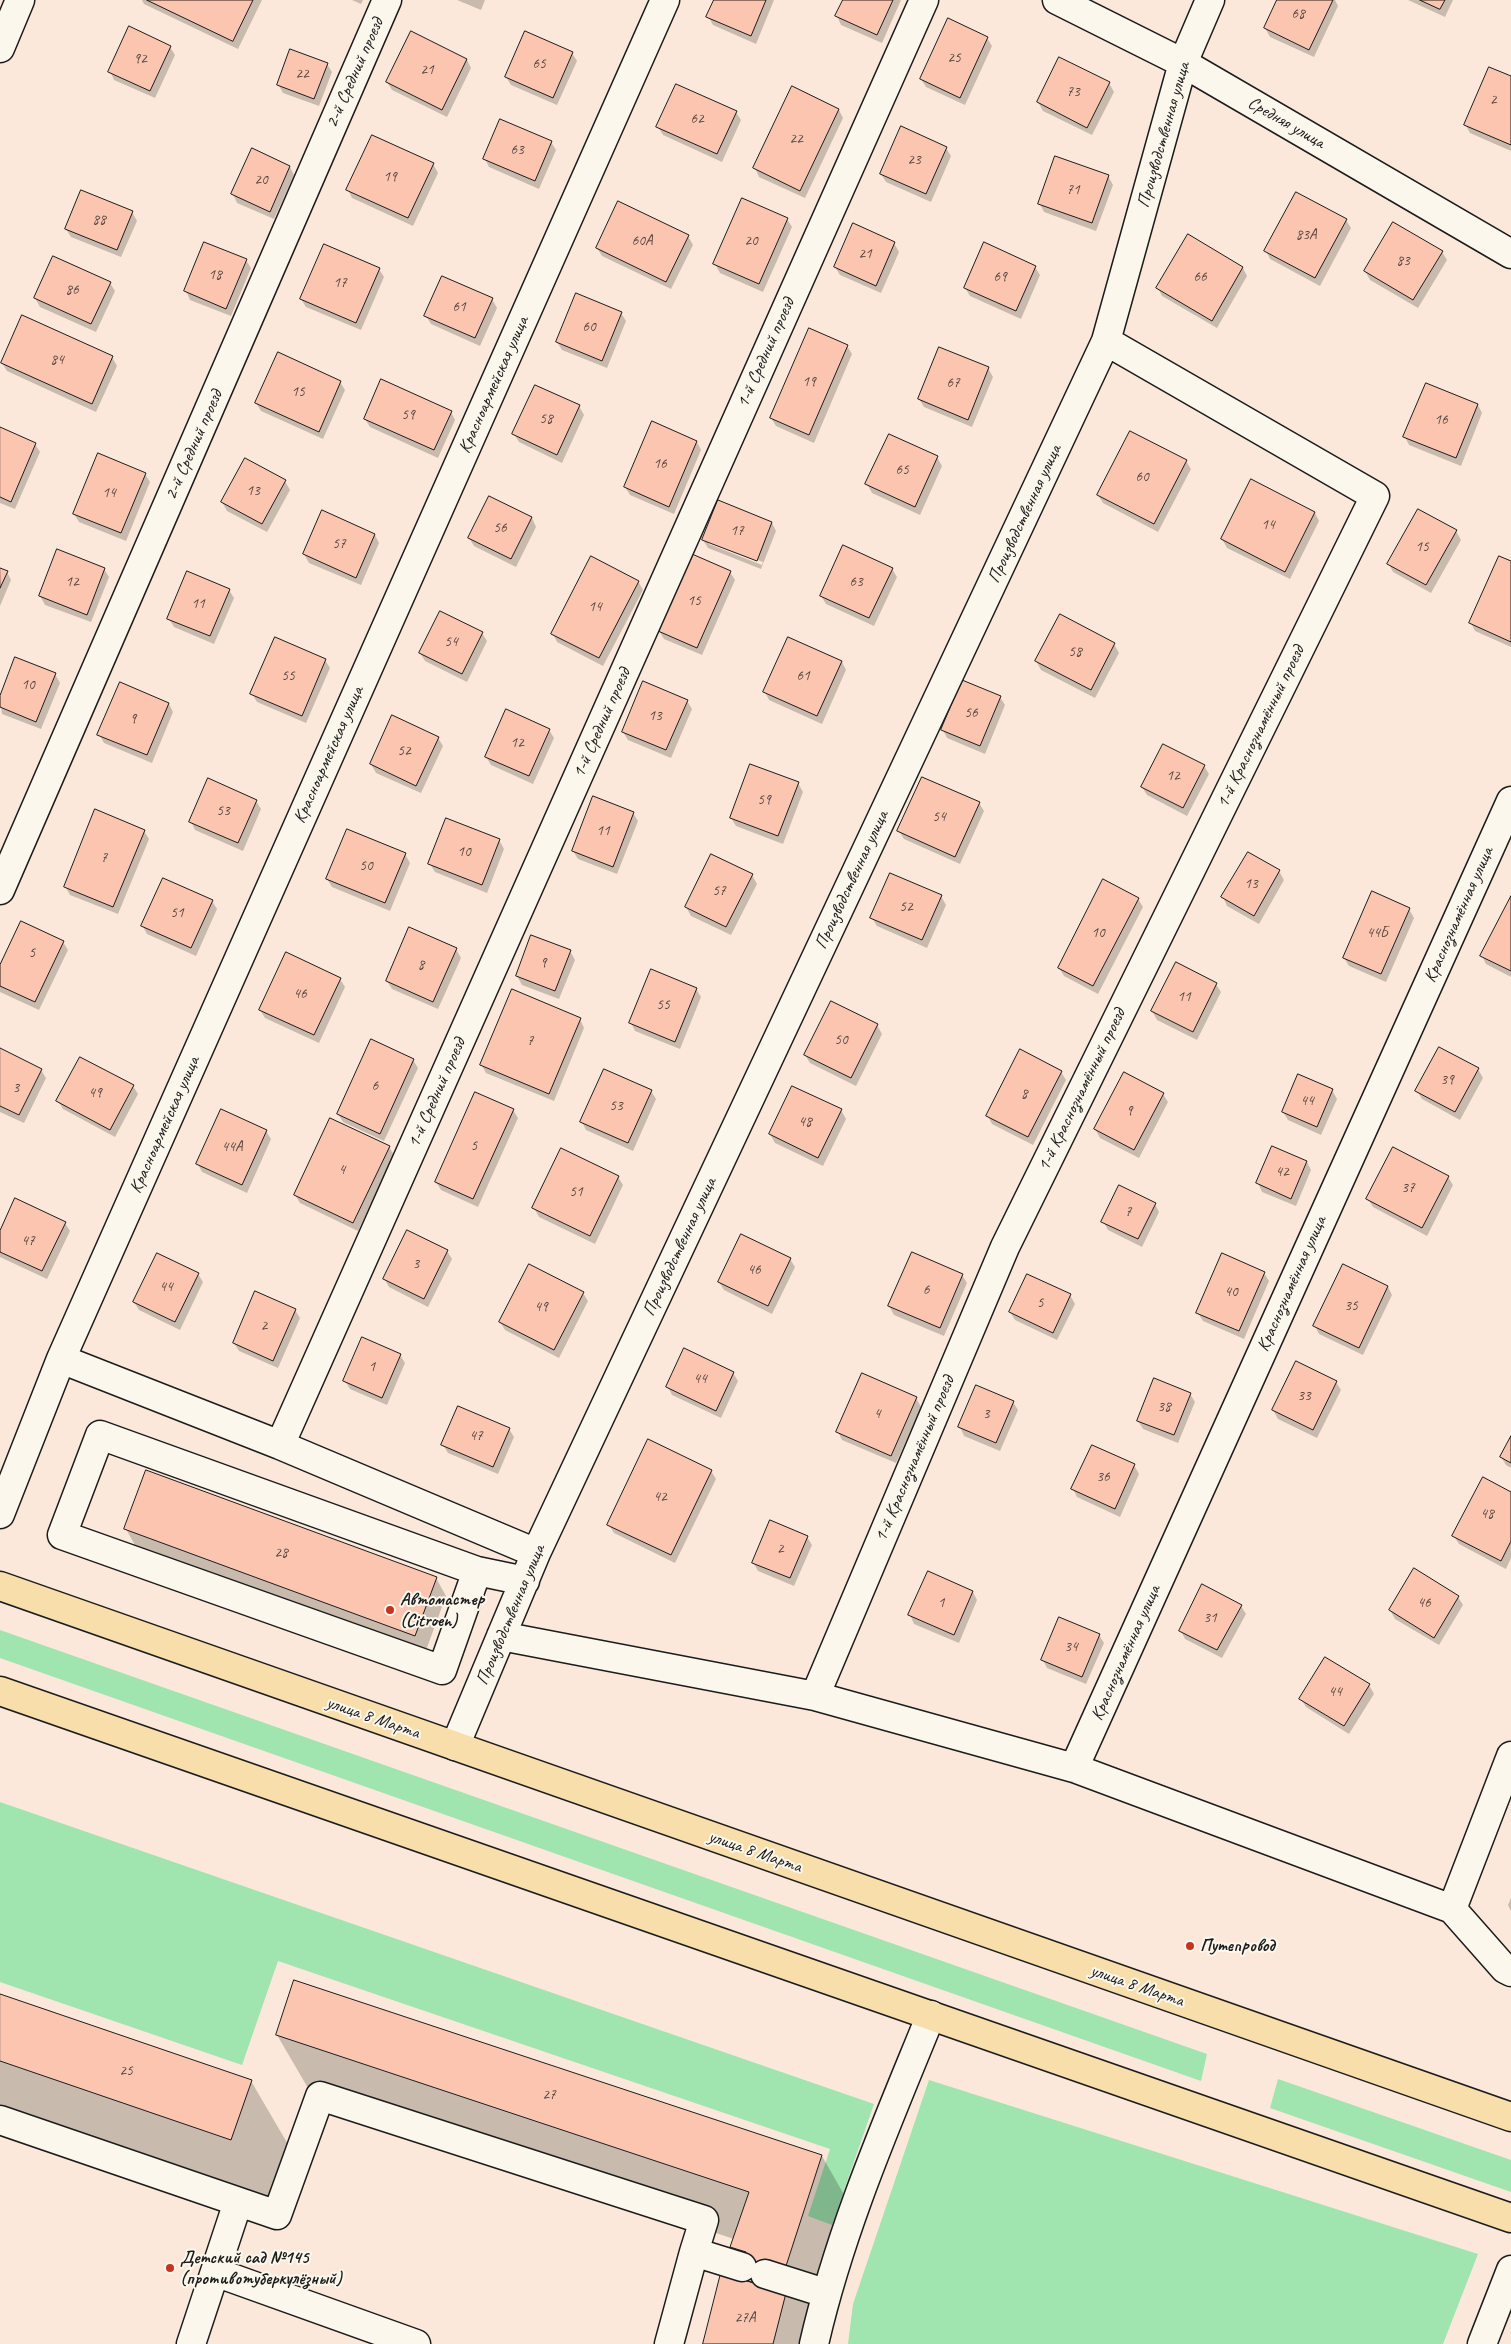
<!DOCTYPE html>
<meta charset="utf-8">
<style>
body{margin:0}
canvas{display:block;background:#fbe8da}
</style>
<canvas width="1511" height="2344"></canvas>
<script>
const context = document.querySelector('canvas').getContext('2d');
context.lineJoin = 'round';
function fill(path, color) { context.fillStyle = color; context.fill(path, 'evenodd'); }
function strokePath(path, color, width, dash) { context.strokeStyle = color; context.lineWidth = width; context.lineCap = dash ? 'butt' : 'round'; context.setLineDash(dash || []); context.stroke(path); }
function drawText(font, color, halo, rows, align = 'center') {
  context.font = font + ' Caveat,sans-serif'; context.lineWidth = 4; context.setLineDash([]); context.textBaseline = 'middle'; context.strokeStyle = halo; context.fillStyle = color; for (const [text, x, y, turn = 0] of rows) {
    context.save(); context.translate(x, y); context.rotate((+turn || 0) * Math.PI / 180); context.textAlign = isNaN(turn) ? turn : align; if (halo) context.strokeText(text, 0, 0); context.fillText(text, 0, 0); context.restore();
  }
}
fill(new Path2D(`
 M0,1630L1207,2054L1201,2081L0,1658Z
 M0,1802L874,2104L832,2225L808,2216L830,2149L278,1961L242,2065L0,1982Z
 M1278,2079L1511,2160V2192L1270,2108Z
 M929,2080L1478,2254L1443,2344H848L853,2304Z`), '#a0e4af');
fill(new Path2D(`
 M142,0H262L238,49L144,4Z
 M352,0H363L361,4Z
 M457,0H485L481,10Z
 M715,0H774L756,44L713,25L708,16Z
 M844,0H901L882,43L841,25L837,16Z
 M1278,0H1335L1338,6L1314,57L1270,37L1265,28Z
 M1408,0H1453L1445,17Z
 M412,33L467,60L471,68L447,117L392,90L387,82Z
 M987,38L992,46L965,105L926,87L921,79Z
 M170,47L175,55L155,98L114,80L110,71Z
 M572,53L577,61L557,105L511,85L506,77Z
 M327,64L332,72L319,106L283,93L278,84Z
 M1511,77V151L1470,133L1465,124Z
 M1109,83L1114,92L1092,135L1043,111L1038,102Z
 M839,110L843,118L805,198L759,177L755,168Z
 M736,112L741,120L722,162L663,135L658,127Z
 M551,142L556,150L539,189L489,167L485,159Z
 M946,148L951,156L931,202L886,182L881,174Z
 M433,164L438,173L413,226L352,198L348,190Z
 M290,167L294,175L274,219L237,203L233,194Z
 M1108,176L1113,185L1096,231L1044,212L1040,204Z
 M132,212L137,221L121,257L71,237L66,229Z
 M787,219L792,227L763,292L720,273L715,264Z
 M1346,220L1351,228L1320,286L1270,259L1266,251Z
 M854,225L894,243L899,252L881,293L840,275L835,267Z
 M688,236L693,245L671,289L602,256L597,248Z
 M1442,252L1447,260L1418,308L1370,280L1365,271Z
 M246,260L251,268L231,316L190,300L186,291Z
 M1035,267L1040,275L1021,319L970,296L965,288Z
 M1243,268L1247,276L1217,328L1162,296L1158,288Z
 M379,269L384,277L361,330L306,307L301,299Z
 M110,283L115,291L96,332L40,307L35,298Z
 M492,299L497,308L480,346L431,324L426,316Z
 M621,313L626,321L607,368L562,350L557,342Z
 M23,317L112,357L117,366L96,412L7,371L2,363Z
 M847,346L852,354L814,443L776,426L771,418Z
 M988,368L993,377L972,427L924,407L919,399Z
 M340,382L345,390L323,439L261,411L256,403Z
 M1426,384L1478,405L1482,413L1461,466L1409,445L1405,437Z
 M579,406L584,415L562,463L519,442L514,434Z
 M451,412L455,420L438,458L370,427L365,419Z
 M0,429L35,444L40,452L15,509L0,503Z
 M889,435L937,457L942,466L920,515L872,493L867,484Z
 M697,442L701,450L674,514L630,495L625,487Z
 M1186,461L1191,469L1158,532L1103,503L1098,495Z
 M145,474L150,482L126,541L79,522L74,514Z
 M285,481L290,490L267,532L227,511L222,502Z
 M489,497L532,518L536,527L516,567L474,546L469,538Z
 M1315,513L1319,521L1290,579L1227,548L1222,539Z
 M772,523L776,531L761,569L708,548L703,540ZM709,541L763,562L762,565L709,544Z
 M1456,531L1461,540L1431,593L1393,572L1389,564Z
 M375,535L379,543L361,585L309,563L304,554Z
 M1511,563V647L1475,631L1471,623Z
 M0,569L7,572L11,580L0,606Z
 M104,569L109,577L91,622L45,605L40,596Z
 M892,569L897,577L874,626L826,604L821,596Z
 M730,572L735,580L702,655L664,639L659,631Z
 M638,581L643,590L603,666L557,642L553,634Z
 M229,590L234,598L214,644L174,627L169,619Z
 M1060,616L1114,644L1119,653L1095,698L1041,670L1036,661Z
 M482,633L487,641L467,682L425,661L420,653Z
 M325,660L330,668L306,723L257,702L252,694Z
 M842,662L846,670L822,724L769,700L765,692Z
 M55,674L60,683L41,729L2,714L0,699Z
 M1000,697L1005,705L985,754L947,738L943,730Z
 M687,701L692,709L671,758L628,740L623,732Z
 M169,704L173,712L152,763L104,743L99,734Z
 M549,730L554,738L533,784L491,765L486,757Z
 M438,738L443,746L421,793L376,773L371,764Z
 M1204,766L1209,774L1187,816L1147,795L1142,787Z
 M798,783L803,792L783,844L736,826L731,818Z
 M256,801L261,809L243,851L195,830L191,822Z
 M979,803L984,811L960,864L904,839L899,831Z
 M633,813L638,821L617,874L578,859L573,851Z
 M144,831L149,839L118,914L70,895L65,886Z
 M499,840L504,849L487,893L435,872L430,864Z
 M405,854L410,863L390,911L332,887L327,879Z
 M1279,871L1284,880L1259,924L1227,906L1223,897Z
 M752,875L757,884L731,935L691,916L686,907Z
 M941,896L946,905L927,948L877,926L872,918Z
 M1138,899L1143,907L1098,994L1064,976L1059,968Z
 M1511,899V977L1486,964L1482,956Z
 M212,901L217,909L196,956L147,934L142,925Z
 M1409,909L1414,918L1386,982L1349,966L1344,958Z
 M63,942L68,950L39,1010L0,992V968Z
 M456,949L461,958L438,1009L392,989L387,981Z
 M570,951L575,960L559,999L522,985L517,976Z
 M287,954L340,979L345,987L319,1043L265,1018L260,1010Z
 M1216,984L1221,992L1197,1040L1157,1020L1152,1011Z
 M696,989L701,997L680,1049L635,1031L631,1023Z
 M580,1019L584,1028L554,1101L486,1073L481,1064Z
 M877,1025L882,1034L856,1086L810,1063L805,1055Z
 M0,1050L41,1070L46,1078L24,1123L0,1112Z
 M413,1060L418,1068L384,1141L343,1122L338,1114Z
 M1478,1069L1483,1078L1460,1120L1422,1099L1417,1091Z
 M1061,1072L1066,1080L1033,1145L992,1124L988,1116Z
 M133,1086L138,1094L115,1137L63,1109L58,1101Z
 M1332,1090L1337,1099L1321,1135L1288,1120L1283,1112Z
 M651,1091L656,1099L633,1151L586,1130L582,1122Z
 M1163,1094L1168,1102L1139,1158L1100,1138L1095,1129Z
 M513,1110L518,1118L478,1207L441,1190L436,1182Z
 M841,1110L846,1119L823,1166L775,1143L770,1134Z
 M266,1131L271,1139L247,1193L202,1172L198,1164Z
 M389,1147L394,1155L358,1231L300,1203L295,1195Z
 M1307,1162L1311,1170L1296,1206L1262,1192L1258,1183Z
 M618,1177L623,1185L595,1244L539,1217L534,1208Z
 M1448,1177L1453,1185L1427,1236L1373,1207L1368,1199Z
 M1155,1204L1159,1212L1142,1247L1108,1230L1103,1221Z
 M65,1223L70,1231L47,1279L0,1257V1234Z
 M447,1251L452,1259L428,1307L389,1287L384,1278Z
 M790,1259L795,1267L772,1314L724,1290L719,1282Z
 M1264,1273L1269,1281L1244,1339L1203,1321L1198,1313Z
 M198,1274L203,1282L180,1330L139,1310L134,1302Z
 M962,1275L967,1283L944,1336L894,1315L889,1306Z
 M1388,1287L1392,1295L1363,1355L1319,1334L1315,1326Z
 M583,1293L588,1301L559,1358L505,1330L500,1322Z
 M1070,1295L1075,1304L1057,1340L1015,1320L1010,1312Z
 M295,1310L300,1318L278,1368L239,1351L234,1343Z
 M400,1355L405,1363L387,1405L350,1389L345,1381Z
 M733,1373L738,1381L721,1418L672,1395L668,1387Z
 M1336,1382L1341,1390L1317,1438L1278,1419L1273,1410Z
 M1190,1394L1195,1402L1178,1443L1143,1429L1138,1421Z
 M916,1398L921,1407L896,1463L842,1440L838,1432Z
 M1013,1402L1018,1410L1000,1451L964,1436L960,1427Z
 M509,1429L514,1437L498,1474L448,1453L443,1445Z
 M1511,1438V1468L1506,1465L1501,1457Z
 M1092,1446L1134,1465L1139,1474L1120,1517L1077,1497L1073,1489Z
 M711,1471L716,1479L675,1563L614,1533L609,1525Z
 M1511,1493V1558L1506,1569L1459,1544L1454,1536Z
 M126,1529L436,1578L446,1596L425,1653L136,1547Z
 M807,1537L812,1545L794,1586L758,1571L753,1562Z
 M973,1592L977,1600L959,1643L914,1624L910,1615Z
 M1458,1597L1463,1605L1439,1645L1395,1619L1390,1610Z
 M1241,1606L1246,1614L1222,1658L1185,1639L1181,1631Z
 M1099,1635L1104,1643L1086,1684L1047,1668L1043,1660Z
 M1369,1685L1374,1694L1349,1734L1306,1707L1301,1699Z
 M1511,1898V1911L1508,1905Z
 M0,1995L251,2081L289,2146L269,2205L0,2113Z
 M277,2035L822,2156L859,2221L814,2344H704L743,2266L732,2247L734,2239L315,2100Z`), '#0003');
const building = new Path2D(`
 M147,0H253L233,41Z
 M714,0H766L751,36L706,17Z
 M843,0H893L877,35L835,16Z
 M1277,0H1333L1309,50L1264,28Z
 M1420,0H1445L1440,9Z
 M948,18L988,37L960,98L920,79Z
 M129,26L171,46L150,91L108,72Z
 M411,31L467,59L442,110L386,82Z
 M525,31L573,52L553,98L505,77Z
 M290,49L328,63L314,99L277,85Z
 M1059,57L1110,82L1087,128L1037,102Z
 M1489,67L1511,76V145L1464,125Z
 M676,84L737,111L717,154L656,127Z
 M792,86L839,109L800,191L753,168Z
 M500,119L552,141L535,181L483,159Z
 M901,126L947,147L926,194L880,174Z
 M372,135L434,163L408,218L346,190Z
 M252,148L290,166L270,212L231,194Z
 M1055,156L1109,175L1092,223L1038,204Z
 M81,190L133,211L117,250L65,229Z
 M1296,192L1347,219L1315,278L1264,251Z
 M742,198L788,218L759,284L713,264Z
 M618,201L689,235L666,282L596,248Z
 M1393,222L1443,251L1413,300L1364,271Z
 M853,223L895,242L876,286L834,267Z
 M1188,234L1243,267L1212,321L1156,288Z
 M204,242L247,259L226,309L184,291Z
 M984,242L1036,266L1016,311L964,288Z
 M324,244L380,268L356,323L300,299Z
 M53,256L111,282L91,324L34,298Z
 M442,276L493,298L475,338L424,316Z
 M576,293L622,312L602,361L556,342Z
 M22,315L113,356L92,404L1,363Z
 M809,328L848,345L809,435L770,418Z
 M939,347L989,367L968,420L918,399Z
 M278,352L341,381L319,432L255,403Z
 M381,379L452,411L434,450L364,419Z
 M1426,383L1478,404L1456,458L1403,437Z
 M535,385L580,405L557,455L512,434Z
 M652,421L697,441L669,507L624,487Z
 M0,427L36,443L11,502L0,497Z
 M1130,431L1187,460L1154,524L1097,495Z
 M889,434L938,456L915,507L865,484Z
 M98,453L146,473L121,533L73,514Z
 M245,458L286,480L262,524L221,502Z
 M1251,479L1315,512L1285,572L1221,539Z
 M489,496L532,517L511,559L468,538Z
 M718,500L772,522L757,561L702,540Z
 M1418,509L1457,530L1426,585L1387,564Z
 M322,510L375,534L356,578L303,554Z
 M843,545L893,568L869,618L820,596Z
 M57,549L105,568L87,615L39,596Z
 M692,554L731,571L697,648L658,631Z
 M591,556L639,581L599,658L551,634Z
 M1499,556L1511,561V642L1469,623Z
 M0,568L8,571L0,588Z
 M187,571L230,589L210,636L167,619Z
 M440,611L483,632L462,674L419,653Z
 M1060,614L1115,643L1091,690L1035,661Z
 M275,637L326,659L302,716L250,694Z
 M788,637L842,661L817,716L763,692Z
 M15,657L56,673L36,722L0,707V696Z
 M962,680L1001,696L980,746L941,730Z
 M643,681L688,700L666,750L622,732Z
 M120,682L169,703L147,755L97,735Z
 M506,709L550,729L529,776L485,757Z
 M392,715L439,737L416,786L370,764Z
 M1163,744L1205,765L1183,808L1141,787Z
 M750,764L799,782L778,836L730,818Z
 M922,777L980,802L955,857L897,831Z
 M208,778L257,800L238,843L189,822Z
 M593,796L634,812L613,867L572,851Z
 M95,809L145,830L113,907L64,887Z
 M446,818L500,839L482,885L428,864Z
 M347,829L406,853L385,903L326,879Z
 M1248,852L1280,870L1254,916L1221,897Z
 M711,854L753,874L726,927L685,907Z
 M890,873L942,895L922,940L870,918Z
 M163,878L213,900L191,948L141,926Z
 M1103,879L1139,898L1093,986L1058,968Z
 M1372,891L1410,908L1381,974L1343,958Z
 M1511,896V971L1480,956Z
 M21,921L64,941L35,1002L0,986V965Z
 M409,927L457,948L433,1002L386,981Z
 M531,935L571,950L555,991L516,976Z
 M286,952L341,978L314,1035L259,1010Z
 M1176,962L1217,983L1193,1032L1151,1011Z
 M651,969L697,988L675,1042L629,1023Z
 M512,989L581,1018L549,1094L480,1065Z
 M831,1001L878,1024L851,1078L804,1055Z
 M371,1039L414,1059L380,1134L337,1114Z
 M1439,1047L1479,1068L1455,1112L1415,1091Z
 M0,1048L42,1069L19,1115L0,1106Z
 M1020,1049L1062,1071L1028,1137L986,1116Z
 M80,1057L134,1085L110,1130L56,1101Z
 M604,1069L652,1090L628,1143L580,1122Z
 M1124,1072L1164,1093L1134,1150L1094,1129Z
 M1298,1074L1333,1089L1317,1127L1282,1112Z
 M792,1086L842,1109L818,1158L769,1134Z
 M475,1092L514,1109L473,1199L435,1182Z
 M221,1109L267,1130L242,1185L196,1164Z
 M330,1118L390,1146L353,1223L294,1195Z
 M1272,1146L1307,1161L1291,1199L1256,1183Z
 M1393,1147L1449,1176L1422,1228L1366,1199Z
 M561,1148L619,1176L590,1236L532,1208Z
 M1119,1185L1156,1203L1138,1239L1101,1222Z
 M15,1198L66,1222L42,1271L0,1252V1231Z
 M407,1230L448,1250L424,1299L383,1279Z
 M741,1234L791,1258L768,1306L718,1282Z
 M912,1252L963,1274L940,1328L888,1306Z
 M157,1253L199,1273L175,1322L133,1302Z
 M1222,1253L1265,1272L1239,1331L1196,1313Z
 M529,1264L584,1292L554,1350L499,1322Z
 M1343,1264L1388,1286L1359,1348L1313,1326Z
 M1027,1274L1071,1294L1053,1333L1009,1312Z
 M255,1291L296,1309L273,1361L233,1343Z
 M362,1337L401,1354L382,1398L343,1381Z
 M684,1348L734,1372L716,1411L666,1387Z
 M1296,1361L1337,1381L1313,1430L1272,1410Z
 M862,1373L917,1397L891,1456L836,1432Z
 M1154,1378L1191,1393L1174,1435L1137,1421Z
 M976,1385L1014,1401L996,1443L958,1427Z
 M458,1406L510,1428L493,1467L441,1445Z
 M1511,1436V1463L1500,1457Z
 M648,1439L712,1470L671,1555L607,1525Z
 M1092,1445L1135,1464L1115,1509L1071,1489Z
 M146,1470L437,1577L415,1636L124,1529Z
 M1483,1477L1511,1492V1541L1501,1561L1452,1536Z
 M770,1520L808,1536L790,1578L752,1563Z
 M1414,1568L1459,1596L1434,1638L1389,1610Z
 M928,1571L973,1591L954,1635L908,1615Z
 M1202,1584L1242,1605L1217,1650L1179,1631Z
 M1059,1617L1100,1634L1082,1677L1041,1660Z
 M1325,1657L1370,1684L1344,1726L1299,1699Z
 M294,1980L822,2155L786,2266L770,2260L761,2285L738,2278L746,2252L730,2247L749,2192L276,2035Z
 M0,1994L252,2080L231,2140L0,2061Z
 M721,2273L786,2293L773,2344H703Z`);
fill(building, '#fcc5b0');
strokePath(building, '#1c1c1c', 1);
const minor = new Path2D(`
 M1057,0L1183,63L1511,254
 M0,48L20,0
 M0,890L387,0
 M61,1359L280,1445L536,1553
 M280,1445L924,0
 M0,1514L61,1359L665,0
 M477,1571L442,1670L62,1535L100,1435L477,1571L525,1581
 M501,1636L815,1696L1074,1768L1452,1909
 M815,1696L1005,1247L1375,496L1106,341
 M455,1746L536,1553L1106,341L1183,63L1210,0
 M1511,1756L1452,1909L1505,1969L1511,1972
 M1074,1768L1511,801
 M0,2120L277,2215L320,2096L704,2220L694,2252L742,2267
 M215,2272L416,2344
 M765,2274L825,2293
 M191,2344L238,2202
 M669,2344L694,2252
 M814,2344C840,2230 887,2123 931,2015
 M1482,2344L1511,2270`);
const major = new Path2D(`
 M0,1586L1511,2117
 M0,1691L1511,2218`);
strokePath(minor, '#1c1c1c', 31);
strokePath(major, '#1c1c1c', 31);
strokePath(minor, '#fbf7ec', 28);
strokePath(major, '#f8deab', 28);
for (const [x, y, r, color] of [
 [390,1610,5,"#c8321e"],
 [1190,1946,5,"#c8321e"],
 [170,2268,5,"#c8321e"]
]) { const dot = new Path2D(); dot.arc(x, y, r, 0, 2 * Math.PI); context.fillStyle = color; context.fill(dot); strokePath(dot, '#fbf7ec', 2); }
drawText('15px', '#544641', null, [
 ["68",1298,14],
 ["25",954,58],
 ["92",140,59],
 ["65",539,64],
 ["21",427,70],
 ["22",302,74],
 ["73",1073,92],
 ["2",1493,100],
 ["62",697,119],
 ["22",796,139],
 ["63",517,150],
 ["23",914,160],
 ["19",390,177],
 ["20",261,180],
 ["71",1073,190],
 ["88",99,220],
 ["83А",1306,235],
 ["60А",642,241],
 ["20",751,241],
 ["21",865,254],
 ["83",1403,261],
 ["18",215,275],
 ["69",1000,277],
 ["66",1200,277],
 ["17",340,283],
 ["86",72,290],
 ["61",459,307],
 ["60",589,327],
 ["84",57,360],
 ["19",809,382],
 ["67",953,383],
 ["15",298,392],
 ["59",408,415],
 ["58",546,419],
 ["16",1441,420],
 ["16",660,464],
 ["65",902,470],
 ["60",1142,477],
 ["13",253,491],
 ["14",109,493],
 ["14",1268,525],
 ["56",500,528],
 ["17",737,531],
 ["57",339,544],
 ["15",1422,547],
 ["12",72,582],
 ["63",856,582],
 ["15",694,601],
 ["11",198,604],
 ["14",595,607],
 ["54",451,642],
 ["58",1075,652],
 ["55",288,676],
 ["61",803,676],
 ["10",28,685],
 ["56",971,713],
 ["13",655,716],
 ["9",133,719],
 ["12",517,743],
 ["52",404,751],
 ["12",1173,776],
 ["59",764,800],
 ["53",223,811],
 ["54",939,817],
 ["11",603,831],
 ["10",464,852],
 ["7",104,858],
 ["50",366,866],
 ["13",1251,884],
 ["57",719,891],
 ["52",906,907],
 ["51",177,913],
 ["10",1098,933],
 ["44Б",1377,933],
 ["5",32,953],
 ["9",543,963],
 ["8",421,965],
 ["46",300,994],
 ["11",1184,997],
 ["55",663,1005],
 ["50",841,1040],
 ["7",530,1041],
 ["39",1447,1080],
 ["6",375,1086],
 ["3",16,1088],
 ["49",95,1093],
 ["8",1024,1094],
 ["44",1307,1101],
 ["53",616,1106],
 ["9",1129,1111],
 ["48",805,1122],
 ["5",474,1146],
 ["44А",232,1147],
 ["4",342,1170],
 ["42",1282,1172],
 ["37",1408,1188],
 ["51",576,1192],
 ["7",1128,1212],
 ["47",28,1241],
 ["3",416,1264],
 ["46",754,1270],
 ["44",166,1287],
 ["6",926,1290],
 ["40",1231,1292],
 ["5",1040,1303],
 ["35",1351,1306],
 ["49",541,1307],
 ["2",264,1326],
 ["1",372,1367],
 ["44",700,1379],
 ["33",1304,1396],
 ["38",1164,1407],
 ["4",877,1414],
 ["3",986,1414],
 ["47",476,1436],
 ["36",1103,1477],
 ["42",660,1497],
 ["48",1487,1514],
 ["2",780,1549],
 ["28",281,1553],
 ["1",941,1603],
 ["46",1424,1603],
 ["31",1210,1618],
 ["34",1071,1647],
 ["44",1335,1692],
 ["25",126,2071],
 ["27",549,2095],
 ["27А",745,2318]
]);
drawText('18px', '#1c1c1c', '#fbf7ec', [
 ["2-й Средний проезд",355,73,-66],
 ["Средняя улица",1286,123,30],
 ["Производственная улица",1164,135,-74],
 ["1-й Средний проезд",766,353,-66],
 ["Красноармейская улица",494,385,-66],
 ["2-й Средний проезд",194,445,-66],
 ["Производственная улица",1025,514,-65],
 ["1-й Средний проезд",602,723,-66],
 ["1-й Краснознамённый проезд",1261,727,-64],
 ["Красноармейская улица",329,755,-66],
 ["Производственная улица",852,880,-65],
 ["Краснознамённая улица",1459,915,-66],
 ["1-й Краснознамённый проезд",1082,1090,-64],
 ["1-й Средний проезд",437,1093,-66],
 ["Красноармейская улица",165,1125,-66],
 ["Производственная улица",680,1247,-65],
 ["Краснознамённая улица",1292,1284,-66],
 ["1-й Краснознамённый проезд",915,1459,-67],
 ["Производственная улица",511,1615,-67],
 ["Краснознамённая улица",1126,1653,-66],
 ["улица 8 Марта",373,1718,19],
 ["улица 8 Марта",755,1852,19],
 ["улица 8 Марта",1137,1986,19]
]);
drawText('bold 18px', '#1c1c1c', '#fbf7ec', [
 ["Автомастер",400,1600],
 ["(Citroen)",400,1621],
 ["Путепровод",1200,1946],
 ["Детский сад №145",180,2258],
 ["(противотуберкулёзный)",180,2279]
], 'left');
</script>
